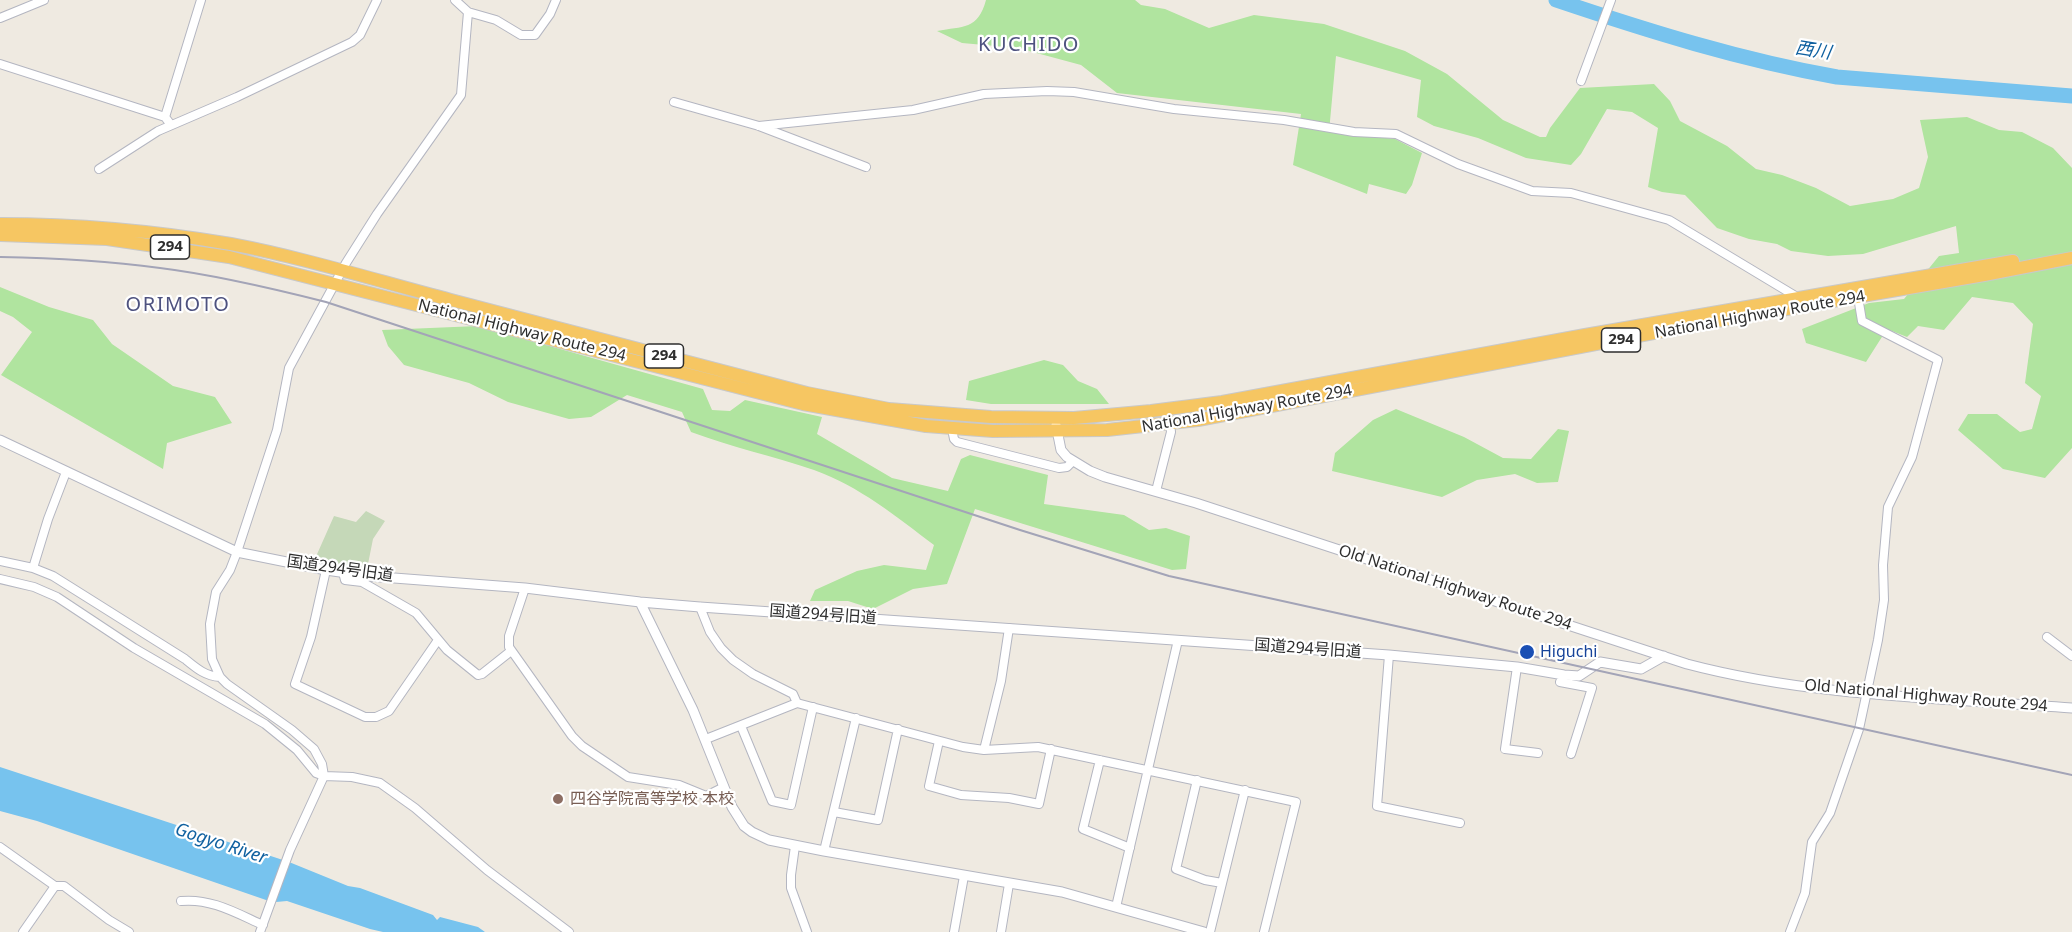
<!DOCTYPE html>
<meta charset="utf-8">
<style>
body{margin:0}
canvas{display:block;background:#efeae1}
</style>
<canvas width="2072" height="932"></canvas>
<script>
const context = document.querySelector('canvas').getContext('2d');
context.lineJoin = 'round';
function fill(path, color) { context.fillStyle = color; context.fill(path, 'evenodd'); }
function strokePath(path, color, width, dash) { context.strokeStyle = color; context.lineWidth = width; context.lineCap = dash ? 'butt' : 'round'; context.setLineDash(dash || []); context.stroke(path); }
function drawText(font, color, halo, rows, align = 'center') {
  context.font = font + ' "Noto Sans","Noto Sans JP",sans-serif'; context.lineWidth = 4.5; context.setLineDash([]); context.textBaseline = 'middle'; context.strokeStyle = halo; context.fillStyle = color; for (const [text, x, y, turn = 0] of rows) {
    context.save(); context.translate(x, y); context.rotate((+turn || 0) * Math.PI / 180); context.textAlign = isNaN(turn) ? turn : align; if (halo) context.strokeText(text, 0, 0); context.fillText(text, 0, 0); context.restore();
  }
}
fill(new Path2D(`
 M986,0H1135L1141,5L1165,9L1209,28L1254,15L1324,24L1405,51L1447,74L1503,120L1540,137H1546L1550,128L1580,88L1654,84L1670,101L1680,121L1727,146L1756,169L1782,175L1816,188L1850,206L1893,199L1919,188L1928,157L1920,120L1967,117L1999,130L2022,132L2053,148L2072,168V448L2045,478L2003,469L1958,430L1968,414H1997L2020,432L2032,429L2041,396L2025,383L2033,324L2013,303L1972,297L1944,330L1918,326L1907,337L1887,329L1866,362L1806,343L1802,329L1869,303L1904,299L1939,256L1959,253L1956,226L1863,254L1828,256L1791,251L1777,244L1749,239L1717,228L1685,195L1662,192L1648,187L1658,128L1632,112L1607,109L1581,154L1571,165L1526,158L1478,138L1434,126L1417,117L1421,80L1336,56L1329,132L1395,139L1422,153L1412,185L1406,194L1369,184L1367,194L1293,165L1301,114L1117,93L1081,65L1018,48L962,43L937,31C963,26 978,30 986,0Z
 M0,287L49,307L93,320L112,344L173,386L215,397L232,423L167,443L163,469L1,375L32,332L13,317L0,311Z
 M478,326L703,389L712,410L730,411L745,400L822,417L817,434L892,478L948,491L961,459L970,455L1048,475L1044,504L1124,515L1149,530L1166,528L1190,536L1186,569L1172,570L975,509L947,584L913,589L873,609L848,601H810L815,590L857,571L884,565L926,570L934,545C897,517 859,486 814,470C773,456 731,447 691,432L682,412L627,395L591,417L569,419L508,402L469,383L404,365L388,346L382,330Z
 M1044,360L1063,365L1078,381L1097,389L1109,404H991L966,400L969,381Z
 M1396,409L1464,437L1503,458L1531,459L1558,429L1569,431L1558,482L1537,483L1515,474L1477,480L1442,497L1332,471L1335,453L1373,420Z`), '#b0e49f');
fill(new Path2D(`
 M366,511L385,521L373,539L367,569L314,561L334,516L356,522Z`), '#c5d8b8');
fill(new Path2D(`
 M0,767L289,862L348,886L360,888L433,915L437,920L440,917L478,927L485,932H383L370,929L287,901L276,902L266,900L37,821L0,811Z`), '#77c3ee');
strokePath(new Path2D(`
 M1556,0C1648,31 1741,60 1837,77L2072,96`), '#77c3ee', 15);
const minor = new Path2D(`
 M455,0L468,12L496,20L521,35H535L550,14L556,0
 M0,18L44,0
 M0,64L165,117L171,125
 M1581,81L1611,0
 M674,102L759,126L866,167
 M165,117L201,0
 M759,126L913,110L984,94L1047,91L1074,92L1174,109L1284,120L1354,132L1396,134L1458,164L1532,191L1571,193L1669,220L1797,297
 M99,169L158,131L237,97L352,42L360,35L377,0
 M952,429L954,439L957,442L1059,468L1067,467L1073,461
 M1156,491L1171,432L1170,424
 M0,561L33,568L53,576L185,659C196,668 205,676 220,677
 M33,568L48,519L66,472
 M326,570L311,637L295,684L365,717H376L389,711L438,640
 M343,572L345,580L362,582L416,613L447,650L478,675L482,674L511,651
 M0,579L34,587L57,597L134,648L265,724L297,750L316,773L324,776L352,777L380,783L415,808L487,870L569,932
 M525,588L509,636V647L572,736L582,746L628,777L679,785L706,796L724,787
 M700,607L710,632L721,648L733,660L753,674L793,694L797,703
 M2047,637L2072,656
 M1389,655L1377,806L1460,823
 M1517,667L1505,749L1538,753
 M1560,682L1592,688L1571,754
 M741,726L772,801L791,805L813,707
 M706,739L797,703L963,747L984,750L1038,747L1296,802L1264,932
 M939,741L929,786L961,795L1009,798L1039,804L1051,749
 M984,750L1001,681L1009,628
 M1100,760L1083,829L1130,848
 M1197,780L1176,869L1205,880L1222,883
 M834,812L878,820L898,729
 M795,846L791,875V888L807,932
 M0,847L55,886H64L109,920L129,932
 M824,851L856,718
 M181,901C211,898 236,913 263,925
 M1116,907L1178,640
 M23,932L55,886
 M260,932L290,850L324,776L322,764L314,749L292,730L227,684L220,677L212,659L210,624L216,592L230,570L237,552L277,430L289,368L346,263L377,214L461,95L468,12
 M954,932L964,876
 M1001,932L1009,884
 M1210,932L1245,790
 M1790,932L1805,893L1812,842L1830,813L1859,729L1878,640L1884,600L1883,565L1888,507L1912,457L1938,360L1862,321L1858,297`);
const tertiary = new Path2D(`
 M1056,425L1061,450L1067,457L1090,471L1105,477L1196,503L1687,664C1812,697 1944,698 2072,708
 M0,440L237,552L326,570L368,576L525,588L640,602L700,607L1389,655L1517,667L1564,675L1579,676L1600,662L1641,669L1664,656
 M640,602L693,710L732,807L744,826L752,832L769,840L824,851L1062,892L1204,932`);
const trunk = new Path2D(`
 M0,224C77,224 155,231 231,244C305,258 378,281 451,300C569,331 688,362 807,393L889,409L991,417L1074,418L1151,411L1222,402L1585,335L2013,261
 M0,235L107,239L229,257L803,404L926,426L993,431L1107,430L1198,420L1711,322L1984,275L2072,258`);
strokePath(minor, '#b4b6c1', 10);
strokePath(tertiary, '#b4b6c1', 11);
strokePath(trunk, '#c9c9c9', 14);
strokePath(minor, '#fff', 8);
strokePath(tertiary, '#fff', 9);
strokePath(trunk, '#f6c662', 12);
strokePath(new Path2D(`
 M0,257C53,258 107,261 160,268C216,275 271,288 326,302L1020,530L1169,576L2072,775`), '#a3a4b7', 2);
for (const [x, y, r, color] of [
 [1527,652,8,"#1a4fb4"],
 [558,799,6,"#8d6e63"]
]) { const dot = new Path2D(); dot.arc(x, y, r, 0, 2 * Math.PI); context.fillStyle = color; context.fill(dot); strokePath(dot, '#fff', 2); }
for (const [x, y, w] of [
 [170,247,39],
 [1621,340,39],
 [664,356,39]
]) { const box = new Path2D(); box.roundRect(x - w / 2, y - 12, w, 24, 4.5); context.fillStyle = '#fff'; context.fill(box); strokePath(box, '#2e2e2e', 1.5); }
drawText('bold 15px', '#2e2e2e', null, [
 ["294",170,247],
 ["294",1621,340],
 ["294",664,356]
]);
drawText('16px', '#2e2e2e', '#fff', [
 ["National Highway Route 294",1760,315,-10],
 ["National Highway Route 294",522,331,14],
 ["National Highway Route 294",1247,409,-10],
 ["国道294号旧道",340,569,8],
 ["Old National Highway Route 294",1455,588,18],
 ["国道294号旧道",823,615,4],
 ["国道294号旧道",1308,649,4],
 ["Old National Highway Route 294",1926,696,5]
]);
drawText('16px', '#164399', '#fff', [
 ["Higuchi",1540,652]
], 'left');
drawText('16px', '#785e54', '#fff', [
 ["四谷学院高等学校 本校",570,799]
], 'left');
drawText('italic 18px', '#1061a0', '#fff', [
 ["西川",1813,51,9],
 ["Gogyo River",221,844,18]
]);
context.letterSpacing = '1.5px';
drawText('20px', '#4e527f', '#fff', [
 ["KUCHIDO",1029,45],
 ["ORIMOTO",178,305]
]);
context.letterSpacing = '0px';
</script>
